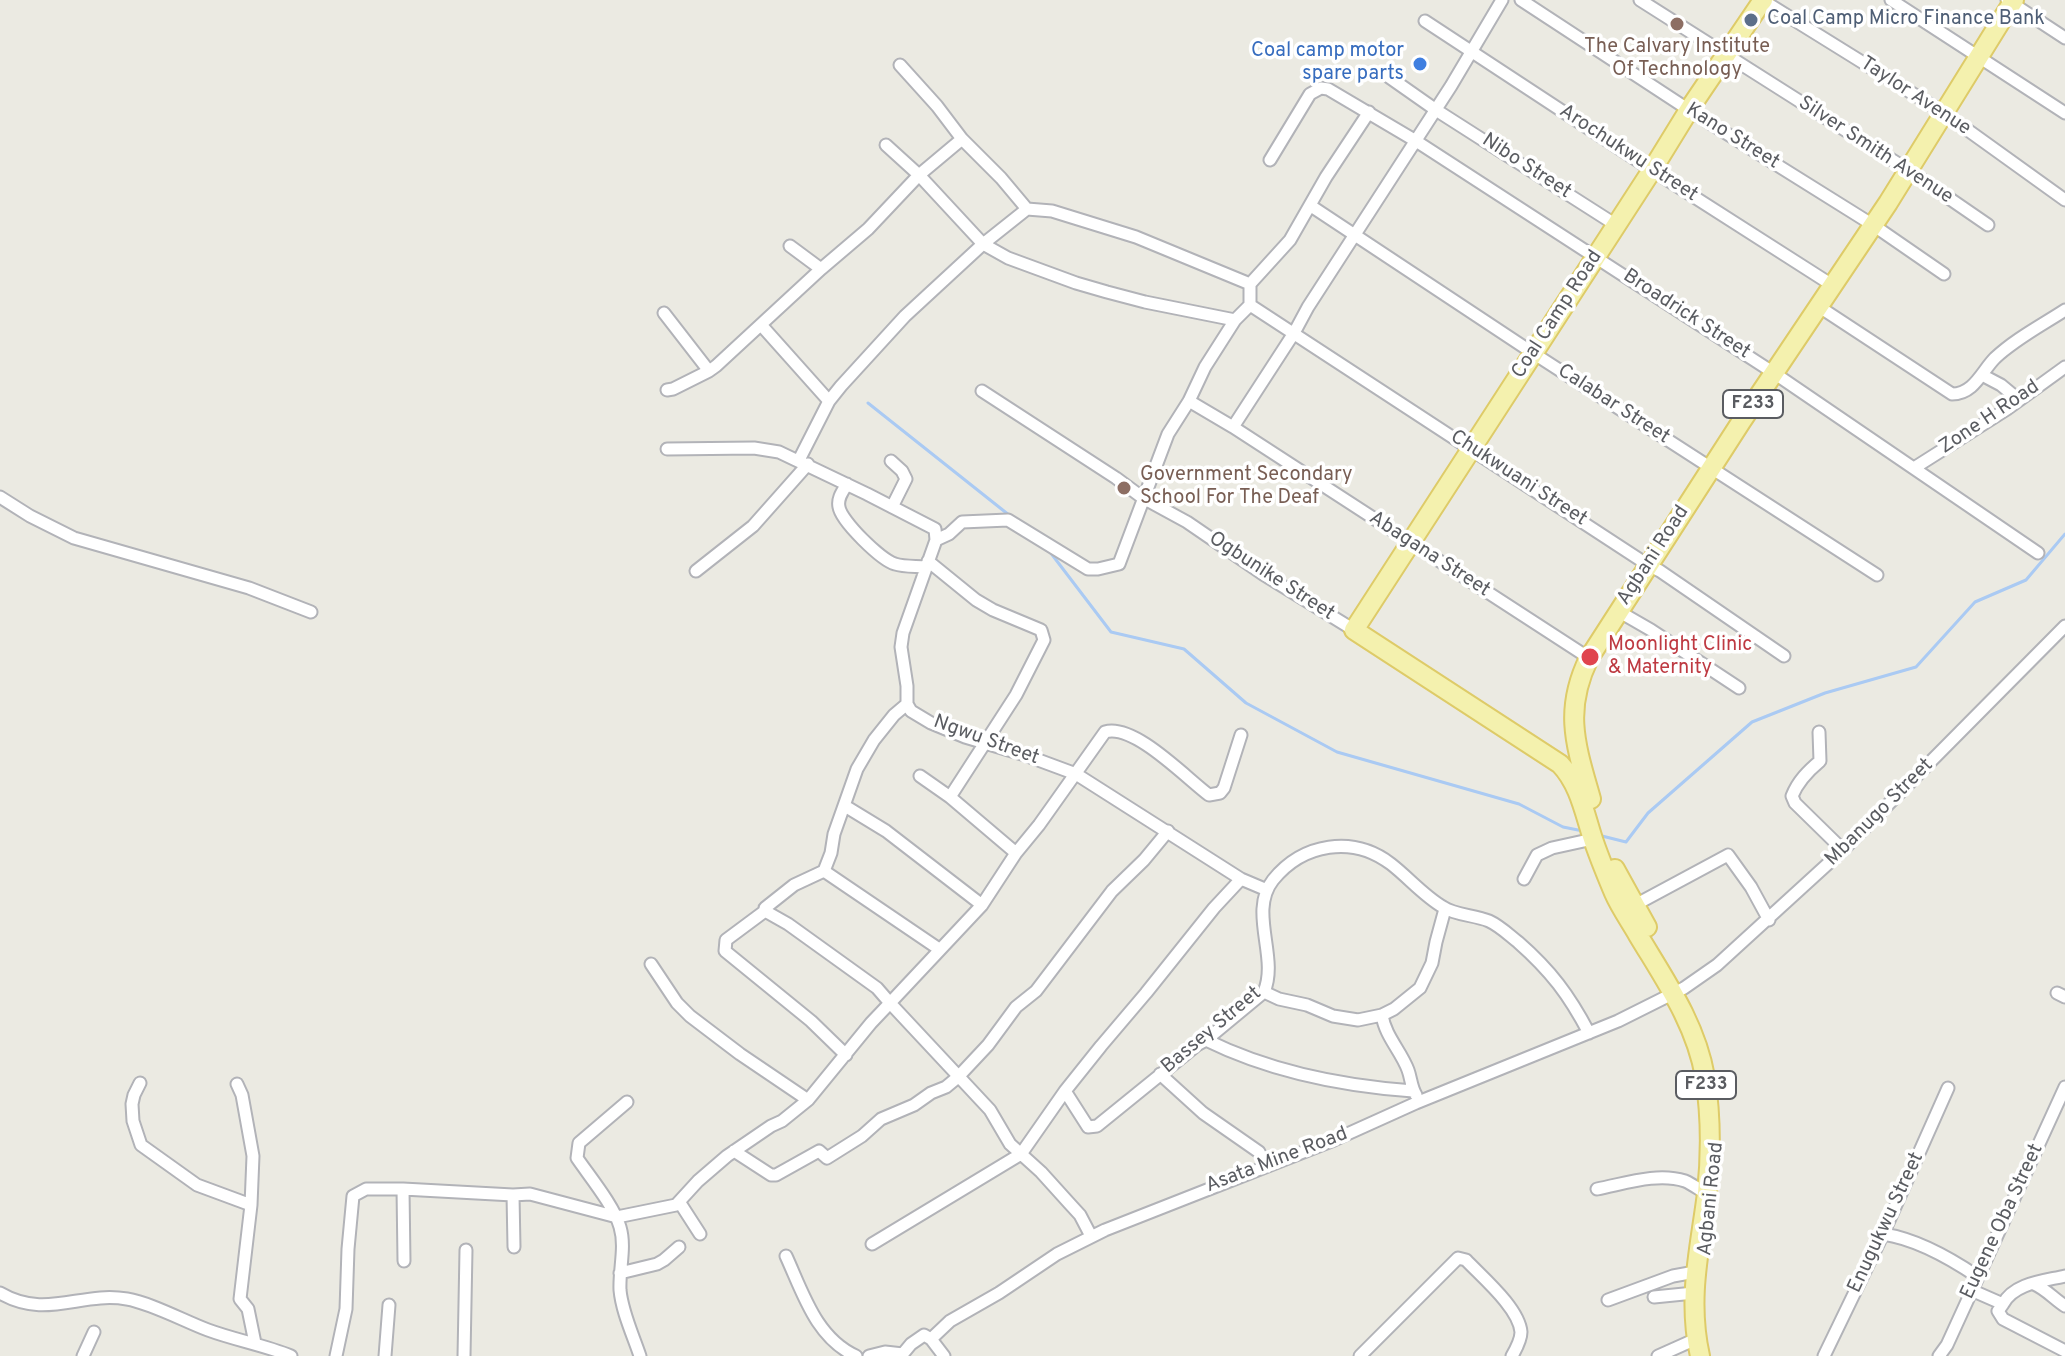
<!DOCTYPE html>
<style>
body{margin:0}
canvas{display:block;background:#ebeae2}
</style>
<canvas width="2065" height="1356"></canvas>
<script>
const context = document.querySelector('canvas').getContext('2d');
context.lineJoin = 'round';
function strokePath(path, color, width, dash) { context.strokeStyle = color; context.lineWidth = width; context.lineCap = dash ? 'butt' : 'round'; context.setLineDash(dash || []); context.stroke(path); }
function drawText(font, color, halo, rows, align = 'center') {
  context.font = font + ' Overpass,sans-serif'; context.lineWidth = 7; context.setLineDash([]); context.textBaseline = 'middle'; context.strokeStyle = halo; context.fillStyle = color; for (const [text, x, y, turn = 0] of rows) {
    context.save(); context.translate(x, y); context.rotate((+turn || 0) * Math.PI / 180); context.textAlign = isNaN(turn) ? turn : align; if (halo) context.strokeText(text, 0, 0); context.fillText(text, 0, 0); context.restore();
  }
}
strokePath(new Path2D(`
 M868,403L1009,515
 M1050,552L1111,632L1184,649L1246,703L1337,752L1519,804L1563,827L1583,831
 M1598,835L1626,842L1648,813L1752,722L1825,693L1916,667L1975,602L2026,580L2065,534`), '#aacaf3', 3);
const minor = new Path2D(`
 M1521,0L1689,110L1873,225L1944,274
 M1640,0L1908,170L1988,225
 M1762,0L1944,113L2065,200
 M1891,0L2065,113
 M2007,0L2065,38
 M1425,21L1652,170L1832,285
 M900,65L937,106L962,139L1001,178L1027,209L1052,211L1136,237L1250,284
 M1389,77L1436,110L1616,225
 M886,145L919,175L983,244L1008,258L1076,283L1107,292L1145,302L1235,320
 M1270,160L1310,94L1321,88L1328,89L1416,141L1774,373L2038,553
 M1311,206L1533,353L1877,575
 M790,246L821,269
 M1250,305L1648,565L1660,571L1784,656
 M1818,306L1952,394C1974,394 1982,371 1995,358C2015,339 2042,325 2065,310
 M664,313L709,371L716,366L821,269L868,229L919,175L962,139
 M762,326L829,401
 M1982,375L2001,385L2019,400
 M667,390L673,389L709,371
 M982,391L1116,478L1143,498L1187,522L1263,574L1354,630
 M1189,401L1233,427L1589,658
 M1233,427L1294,333L1308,307L1451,86L1502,0
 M667,449L754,448L779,452L867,494L935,529L936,540
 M799,460L829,401L841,386L905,316L983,244L1027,209
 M891,461L902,471L906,479L892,507
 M1914,468L2007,409L2065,367
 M847,484C843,491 837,498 839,507C841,521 881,560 895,564C904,567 916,566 926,567
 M0,497L30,516L74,538L249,588L311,612
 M928,561L976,600L993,610L1041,630L1044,640L1016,695L950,797
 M696,571L753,526L808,464
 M1618,611L1651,630L1739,688
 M907,704L894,715L874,740L857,769L834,834L831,853L824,871L794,885L765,908V911L788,924L877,988L890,1003L982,905L1016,853L1039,825L1105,732C1134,723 1186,778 1209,795L1220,793L1224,788L1241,735
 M1819,732L1820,761C1808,771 1798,781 1792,796L1795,803L1843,850
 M920,776L950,797L1016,853
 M845,806L886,831L982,905
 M824,871L939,949
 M1524,879L1537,855L1552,848L1593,839
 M1267,890L1241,879L1076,774L1022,754L965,737L931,723L911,711L907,704V686L901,647L903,633L936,540L949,534L962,522L1008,520L1088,569H1098L1119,564L1168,434L1189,401L1205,367L1235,320L1250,305V284L1290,240L1326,177L1369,112
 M1635,905L1728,855L1751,887L1769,920
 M765,911L726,940L725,951L811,1021L846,1055
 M651,964L677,1003L690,1016L740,1054L808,1100
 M1264,992L1279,999L1307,1005L1333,1016L1358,1020L1382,1015L1394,1009L1420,988L1432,963L1436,942L1445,909
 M2057,993L2065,997
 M1382,1015C1385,1036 1401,1051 1408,1070C1411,1078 1411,1087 1416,1095
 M1206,1040C1271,1072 1342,1086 1413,1091
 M1160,1074L1203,1113L1259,1152L1266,1166
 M140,1083L134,1095L132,1104L133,1121L141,1145L197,1185L251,1205
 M237,1084L242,1095L253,1156L251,1205L240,1299L248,1309L255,1343
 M1065,1091L1088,1127L1097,1126L1197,1045L1206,1040L1264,992C1279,957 1248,912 1273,880C1303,843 1353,835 1391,864C1409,878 1424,896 1443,907C1454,915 1475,915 1489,921C1500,926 1509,935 1518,942C1551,971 1569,995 1589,1033
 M627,1102L579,1143L577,1158C590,1177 614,1206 620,1227C626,1247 619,1269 620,1290C622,1312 633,1335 640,1356
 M734,1151L771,1175H776L819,1151L827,1158L862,1136L881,1119L914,1105L931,1093L946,1087L958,1077L988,1045L1016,1007L1036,991L1112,891L1144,860L1168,831
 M403,1189L404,1261
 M1597,1189C1624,1184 1657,1172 1685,1181C1692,1184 1700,1190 1707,1194
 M513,1195L514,1247
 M680,1203L700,1234
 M1883,1234C1917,1239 1950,1258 1978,1277
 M872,1244L1021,1154L1065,1091L1101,1046L1146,993L1214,908L1241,879
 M786,1256C803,1293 816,1338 856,1356
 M620,1273L657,1264L664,1260L679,1247
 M2034,1284C2046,1289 2054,1299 2065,1306
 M1971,1290L2003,1304C2014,1283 2044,1281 2065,1276
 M0,1293C46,1320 81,1291 127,1299C151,1303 184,1321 208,1330C235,1340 264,1345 291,1356
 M1654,1297L1694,1293
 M1608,1300L1673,1276L1695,1272
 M2003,1304L1998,1311L2003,1319L2065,1351
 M931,1339L944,1356
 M83,1356L94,1332
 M336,1356L346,1309L348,1249L353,1196L366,1189H403L513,1195L530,1194L617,1217L676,1205L698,1181L727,1156L771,1126L782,1121L808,1100L871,1023L890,1003L990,1110L1010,1144L1041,1172L1069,1203L1080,1215L1091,1236
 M385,1356L389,1305
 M464,1356L466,1250
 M869,1356L885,1352L903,1354
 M901,1356L911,1344L924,1335L931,1339L950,1321L999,1293L1057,1254L1105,1230L1334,1140L1416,1103L1618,1021L1684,988L1717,965L1843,850L2065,626
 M1360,1356L1458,1258L1466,1260C1482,1277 1519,1308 1521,1332C1521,1340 1516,1349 1512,1356
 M1658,1356L1696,1339
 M1824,1356L1883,1234L1948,1088
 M1939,1356L1947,1345L2065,1087`);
const primary = new Path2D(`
 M1591,799C1576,746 1563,711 1589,658L1741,422L1888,203L2014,0
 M1615,869L1647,927
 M1700,1356C1687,1298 1700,1249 1707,1193C1711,1155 1711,1115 1705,1077C1696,1024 1665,980 1638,935C1630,921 1620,907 1614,893C1606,874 1598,855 1592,836C1584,811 1579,784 1560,764L1354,630L1652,170L1692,105L1763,0`);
strokePath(minor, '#b2b3b8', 15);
strokePath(primary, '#decb68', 22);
strokePath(minor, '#fff', 11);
strokePath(primary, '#f4f1ae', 18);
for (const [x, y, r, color] of [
 [1751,20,8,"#5c6f8a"],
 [1677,24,8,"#8d6e63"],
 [1420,64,8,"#3f7fe0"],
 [1124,488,8,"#8d6e63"],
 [1590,657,10,"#e0444e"]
]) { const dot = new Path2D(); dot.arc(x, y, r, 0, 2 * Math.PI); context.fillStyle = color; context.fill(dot); strokePath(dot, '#fff', 3); }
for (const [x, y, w] of [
 [1753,404,60],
 [1706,1085,60]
]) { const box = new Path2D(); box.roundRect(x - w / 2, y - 14, w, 28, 6); context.fillStyle = '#fff'; context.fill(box); strokePath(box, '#5a5c61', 2); }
drawText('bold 18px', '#5a5c61', null, [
 ["F233",1753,404],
 ["F233",1706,1085]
]);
drawText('20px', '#4e5e75', '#fff', [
 ["Coal Camp Micro Finance Bank",1767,20]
], 'left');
drawText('20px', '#785e54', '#fff', [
 ["The Calvary Institute",1677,48],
 ["Of Technology",1677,71],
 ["Government Secondary",1140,476,"left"],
 ["School For The Deaf",1140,499,"left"]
]);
drawText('20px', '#366cbe', '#fff', [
 ["Coal camp motor",1404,52],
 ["spare parts",1404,75]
], 'right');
drawText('20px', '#5a5c61', '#fff', [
 ["Taylor Avenue",1915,97,33],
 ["Kano Street",1732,137,32],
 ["Silver Smith Avenue",1875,151,33],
 ["Arochukwu Street",1628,154,33],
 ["Nibo Street",1526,167,33],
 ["Coal Camp Road",1558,315,-57],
 ["Broadrick Street",1686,315,33],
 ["Calabar Street",1613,405,33],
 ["Zone H Road",1990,418,-34],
 ["Chukwuani Street",1518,479,33],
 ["Abagana Street",1429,555,33],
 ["Agbani Road",1654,556,-57],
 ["Ogbunike Street",1271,577,33],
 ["Ngwu Street",986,741,20],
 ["Mbanugo Street",1880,813,-45],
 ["Bassey Street",1212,1031,-40],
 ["Asata Mine Road",1277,1161,-21],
 ["Agbani Road",1712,1199,-84],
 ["Eugene Oba Street",2003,1222,-65],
 ["Enugukwu Street",1887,1223,-65]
]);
drawText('20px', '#be3a42', '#fff', [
 ["Moonlight Clinic",1608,646],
 ["& Maternity",1608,669]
], 'left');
</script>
